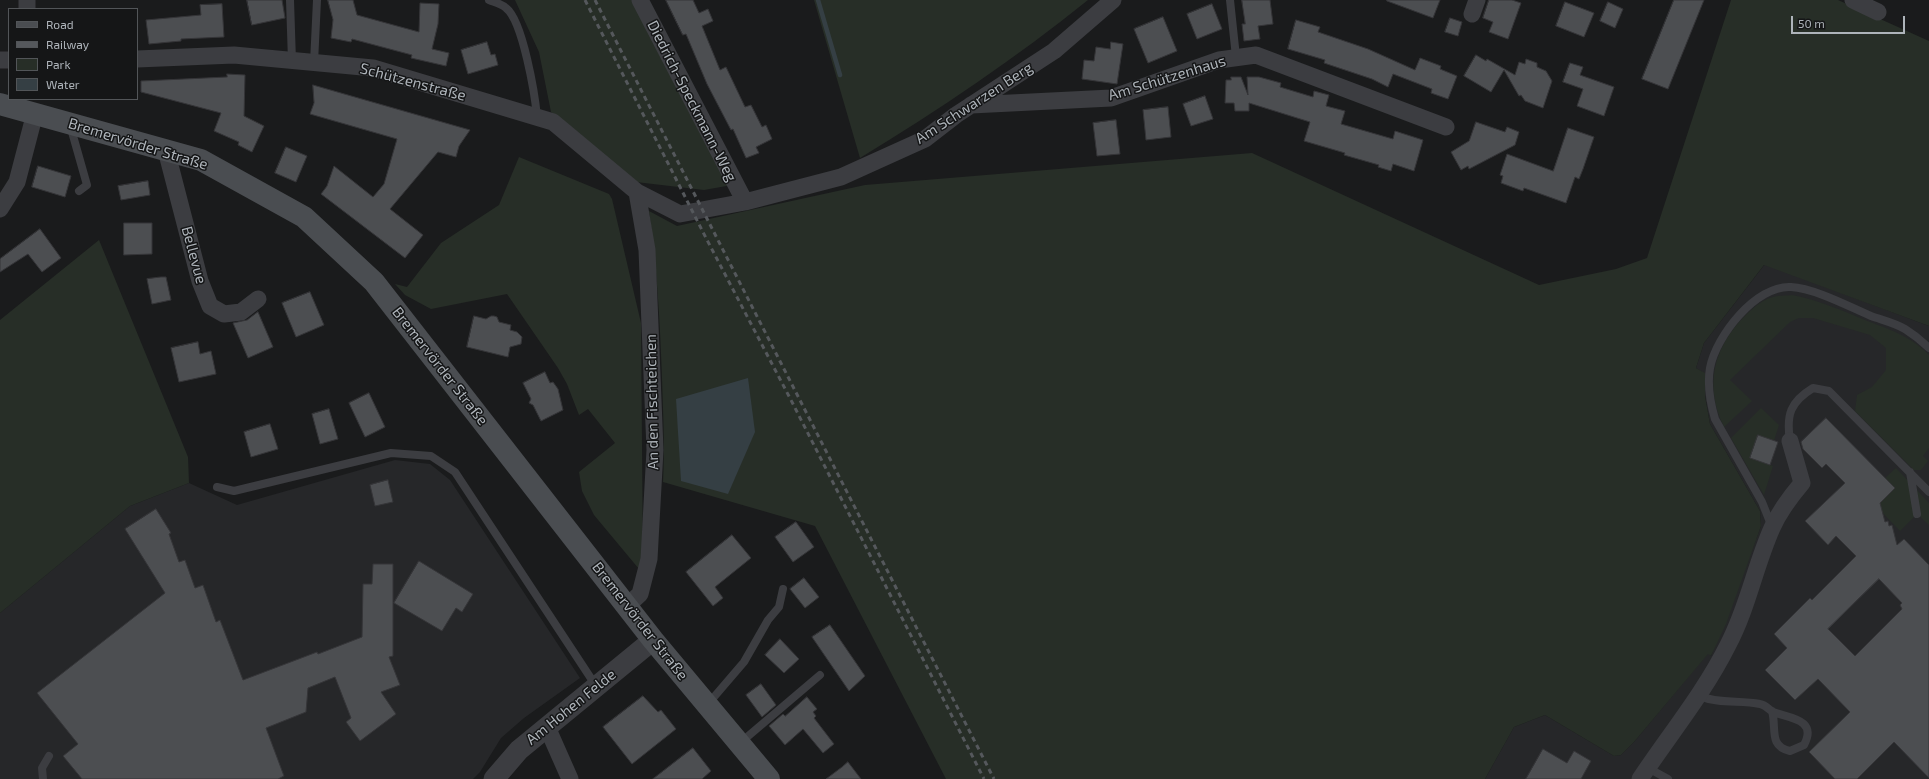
<!DOCTYPE html>
<meta charset="utf-8">
<style>
body{margin:0}
#map{position:relative;width:1929px;height:779px;overflow:hidden;background:#1a1b1c;font-family:"Exo 2",sans-serif}
canvas{display:block}
.legend{position:absolute;left:8px;top:8px;width:130px;height:92px;box-sizing:border-box;background:#151617;border:1px solid #525558;margin:0;padding:5px 7px;list-style:none;font-size:12px;color:#aeb4ba}
.legend li{display:flex;align-items:center;gap:8px;height:20px}
.legend b{width:20px;border:1px solid #525558}
.scale{position:absolute;left:1791px;top:16px;width:114px;height:18px;box-sizing:border-box;border:2px solid #aeb4ba;border-top:0;padding-left:5px;font-size:12px;line-height:14px;white-space:nowrap;color:#aeb4ba;-webkit-text-stroke:3px #151617;paint-order:stroke}
</style>
<div id="map">
<canvas width="1929" height="779"></canvas>
<ul class="legend">
<li><b style="height:5px;background:#4a4d51"></b>Road</li>
<li><b style="height:5px;background:#55585c"></b>Railway</li>
<li><b style="height:11px;background:#272e27"></b>Park</li>
<li><b style="height:11px;background:#353f44"></b>Water</li>
</ul>
<div class="scale">50 m</div>
</div>
<script>
const context = document.querySelector('canvas').getContext('2d');
context.lineJoin = 'round';
function fill(path, color) { context.fillStyle = color; context.fill(path, 'evenodd'); }
function strokePath(path, color, width, dash) { context.strokeStyle = color; context.lineWidth = width; context.lineCap = dash ? 'butt' : 'round'; context.setLineDash(dash || []); context.stroke(path); }
function drawText(font, color, halo, rows, align = 'center') {
  context.font = font + ' "Exo 2",sans-serif'; context.lineWidth = 3; context.setLineDash([]); context.textBaseline = 'middle'; context.strokeStyle = halo; context.fillStyle = color; for (const [text, x, y, turn = 0] of rows) {
    context.save(); context.translate(x, y); context.rotate((+turn || 0) * Math.PI / 180); context.textAlign = isNaN(turn) ? turn : align; if (halo) context.strokeText(text, 0, 0); context.fillText(text, 0, 0); context.restore();
  }
}
fill(new Path2D(`
 M1765,264L1929,326V779H1485L1514,727L1545,715L1614,756L1621,755L1634,742L1708,653L1711,656L1761,526L1760,511L1710,424L1705,396V374L1696,368L1704,343Z
 M395,460L430,464L450,480L580,678L524,718L501,738L480,772L473,779H0V613L130,506L189,483L237,505Z`), '#262729');
fill(new Path2D(`
 M515,0H637L732,185L704,190L636,182L551,112L539,52Z
 M814,0H1088C1016,58 939,110 860,158Z
 M1731,0H1838L1929,41V326L1764,265L1704,343L1696,368L1705,373V396L1710,424L1760,511L1761,526L1726,624L1711,656L1708,654L1634,742L1621,755L1614,756L1545,715L1514,727L1485,779H946L815,526L663,482C665,447 663,413 662,378C660,322 657,266 649,211L677,226L865,185L1252,153L1539,285L1616,269L1647,258Z
 M519,157L609,194L612,199L641,323L643,565L639,569L594,515L582,491L579,472L615,443L588,409L579,415L567,384L558,368L507,294L431,309L405,295L395,284L407,287L441,243L499,205Z
 M99,240L188,457L189,483L130,506L0,613V320Z
 M1792,295C1818,300 1841,310 1865,320C1888,329 1911,336 1929,355V448L1923,456L1928,461L1921,470H1914L1855,411L1857,395L1872,387L1886,370V348L1870,335L1813,318H1799L1790,322L1730,380L1752,401L1724,427C1704,386 1713,347 1746,315C1754,307 1762,300 1773,297C1779,295 1786,296 1792,295Z
 M1761,408L1779,425L1774,441L1758,435L1750,458L1773,466L1764,495L1731,438Z
 M1896,468L1929,503V525L1917,514L1900,531L1876,506L1895,488L1885,478Z`), '#272e27');
fill(new Path2D(`
 M748,378L755,432L728,494L681,481L676,399Z`), '#353f44');
strokePath(new Path2D(`
 M818,0L840,75`), '#353f44', 4.5);
const building = new Path2D(`
 M247,0H282L285,18L252,25Z
 M328,0H353L357,15L419,32L420,3L439,4L438,24L432,49L449,53L446,66L411,58L412,55L352,39L351,42L331,38L333,20Z
 M666,0H693L699,13L708,9L713,21L702,26L720,70L726,67L745,107L751,105L762,127L766,125L772,139L756,147L759,153L746,158L733,129L731,130L707,84L686,34L683,35Z
 M1242,0H1270L1273,24L1258,26L1260,39L1244,41L1242,24H1245Z
 M1387,0H1440L1433,18L1387,1Z
 M1489,0H1512L1521,3L1508,39L1489,32L1493,22L1483,18Z
 M1674,0H1704L1668,89L1642,79Z
 M1565,2L1594,13L1584,37L1556,26Z
 M1608,2L1623,9L1615,28L1600,21Z
 M222,4L224,37L181,39V41L149,44L146,20L201,15L200,5Z
 M1212,4L1222,29L1197,39L1187,14Z
 M1163,17L1177,51L1148,63L1134,29Z
 M1450,18L1462,22L1458,36L1445,32Z
 M1296,20L1320,27L1318,32L1368,49L1415,70L1420,58L1441,66L1440,69L1457,76L1448,99L1431,93L1432,89L1393,74L1388,87L1372,79L1324,63L1325,60L1288,49Z
 M487,42L491,55L495,54L498,65L468,74L461,50Z
 M1111,42L1123,44L1117,84L1082,79L1084,60L1094,61L1096,47L1110,49Z
 M1476,55L1486,61L1487,59L1515,75L1519,62L1525,64L1526,59L1537,63V67L1546,71L1552,81L1543,108L1525,101L1521,95L1519,96L1504,70L1491,92L1464,76Z
 M1570,63L1583,67L1580,75L1614,87L1604,116L1577,106L1583,89L1563,82Z
 M227,74L245,75L244,116L264,126L252,152L238,145L239,142L214,131L221,113L141,92V81L227,77Z
 M1231,77H1241L1248,95L1247,77H1259L1281,83L1280,87L1313,97L1314,91L1329,95L1326,106L1345,111L1341,124L1393,139L1395,131L1423,140L1414,171L1393,164L1391,171L1378,167L1379,165L1344,155L1345,153L1304,141L1310,122L1249,103V111H1235L1234,103H1225L1226,80H1231Z
 M313,85L470,130L459,146L456,157L438,152L390,209L423,235L405,258L321,194L327,186L334,166L373,197L384,184L397,139L310,114L314,103Z
 M1205,96L1213,119L1191,126L1183,104Z
 M1168,107L1171,137L1146,140L1143,110Z
 M1116,120L1120,154L1097,156L1093,123Z
 M1476,122L1505,132L1507,127L1519,132L1515,145L1469,169L1468,166L1461,170L1451,152L1469,141Z
 M1568,128L1594,137L1583,169L1579,179L1575,177L1566,203L1524,188L1523,191L1501,183L1503,176L1500,175L1507,154L1553,171Z
 M286,147L307,156L296,182L275,173Z
 M38,166L71,176L65,197L32,187Z
 M148,181L150,195L121,200L118,186Z
 M124,223H152V254L124,255Z
 M40,229L61,258L42,272L28,254L0,272V259Z
 M161,277H166L171,300L152,304L147,279Z
 M310,292L324,325L296,337L282,303Z
 M258,312L273,347L248,358L233,323L247,320Z
 M474,316L486,319L491,316H494L497,317L499,322L511,325L510,330L517,332L522,337L521,344L510,347L508,357L467,347Z
 M198,342L200,354L211,351L216,374L179,382L171,348Z
 M545,372L550,383L553,382L558,389L563,410L541,421L533,405L529,403L531,399L523,383Z
 M369,393L385,427L365,437L349,403Z
 M329,409L338,439L320,444L312,414Z
 M1826,418L1895,488L1880,503L1885,522L1888,521L1889,526L1892,525L1897,545L1904,539L1929,565V778L1894,742L1857,779H1835L1809,752L1850,712L1818,679L1795,700L1765,670L1787,648L1774,634L1810,598L1812,600L1856,556L1836,536L1828,545L1805,521L1845,483L1826,464L1822,468L1803,449L1801,442ZM1879,579L1902,603L1900,605L1902,609L1855,656L1828,629Z
 M270,424L278,449L251,457L244,432Z
 M1758,435L1778,442L1770,465L1750,458Z
 M388,480L393,502L375,506L370,485Z
 M156,509L171,533L169,534L179,562L185,560L195,588L203,585L216,622L220,620L243,680L317,652L318,654L362,637L363,584H372L373,564H393V656L389,657L400,685L381,692L396,714L360,741L346,722L351,718L335,677L308,688L306,712L266,728L284,776L278,779H82L63,756L78,744L37,693L165,593L125,529Z
 M796,522L814,547L793,562L775,537Z
 M732,535L751,558L715,587L723,598L713,606L686,572Z
 M419,561L473,594L462,612L456,608L442,631L394,603Z
 M804,578L819,597L805,608L790,589Z
 M830,625L865,676L849,691L812,637Z
 M780,639L799,659L784,673L765,655Z
 M761,684L776,705L762,717L746,695Z
 M643,696L658,712L661,710L676,729L632,764L603,727Z
 M807,697L817,709L813,712L816,716L814,718L834,744L823,753L803,729L785,745L769,726L783,714L785,716Z
 M693,748L711,771L702,779H653Z
 M1543,749L1567,763L1574,751L1591,761L1581,779H1526Z
 M848,762L861,779H826L842,767Z`);
fill(building, '#4c4e51');
strokePath(building, '#353538', 1);
strokePath(new Path2D(`
 M290,0L292,61
 M489,0C494,2 502,4 506,8C523,21 535,95 537,117
 M1230,0L1236,57
 M314,63L317,0
 M70,125L87,185L79,191
 M1790,441C1786,415 1790,402 1813,388L1829,391L1929,492
 M1910,472L1917,514
 M217,487L234,491L391,453L431,456L455,472L596,686
 M1772,527L1762,502L1715,419C1710,402 1707,385 1710,368C1716,336 1756,285 1791,287C1814,288 1850,307 1871,316C1882,320 1895,323 1905,329C1913,334 1922,341 1929,348
 M1699,696C1719,704 1740,700 1760,704C1766,705 1769,710 1773,712C1789,718 1818,719 1804,745L1790,751C1768,746 1777,728 1772,711
 M708,704L744,662L768,620L779,607L783,589
 M740,743L820,675
 M1648,768L1668,779
 M43,779L42,768L49,756`), '#3c3d41', 8);
strokePath(new Path2D(`
 M640,0L745,202
 M1853,0L1878,12
 M27,9V0
 M1472,14L1477,0
 M137,59L234,55L373,68L553,122L637,192L680,214L745,202L841,177L925,139L956,115L1054,51L1113,0
 M0,60H9
 M971,105L1111,98L1219,60L1256,55L1446,127
 M166,150L200,281L210,306L224,314L241,312L258,299
 M0,209L17,182L35,113
 M627,606L640,594L649,559L655,450L647,250L637,192
 M547,727L570,779
 M1640,779C1670,734 1704,693 1728,645C1748,607 1755,566 1772,528C1779,512 1791,496 1802,483L1790,441`), '#3c3d41', 17);
strokePath(new Path2D(`
 M494,779L519,750L653,640`), '#3c3d41', 21);
strokePath(new Path2D(`
 M0,104L201,160L304,217L374,282L653,640L769,779`), '#4a4d51', 22);
strokePath(new Path2D(`
 M585,0L706,238L792,402L984,779
 M595,0L994,779`), '#55585c', 3, [5, 4]);
drawText('15px', '#aeb4ba', '#151617', [
 ["Am Schützenhaus",1167,78,-17],
 ["Schützenstraße",413,82,15],
 ["Diedrich-Speckmann-Weg",692,101,63],
 ["Am Schwarzen Berg",974,103,-33],
 ["Bremervörder Straße",138,144,17],
 ["Bellevue",194,255,75],
 ["Bremervörder Straße",440,366,52],
 ["An den Fischteichen",652,402,-91],
 ["Bremervörder Straße",640,621,52],
 ["Am Hohen Felde",571,707,-39]
]);
</script>
